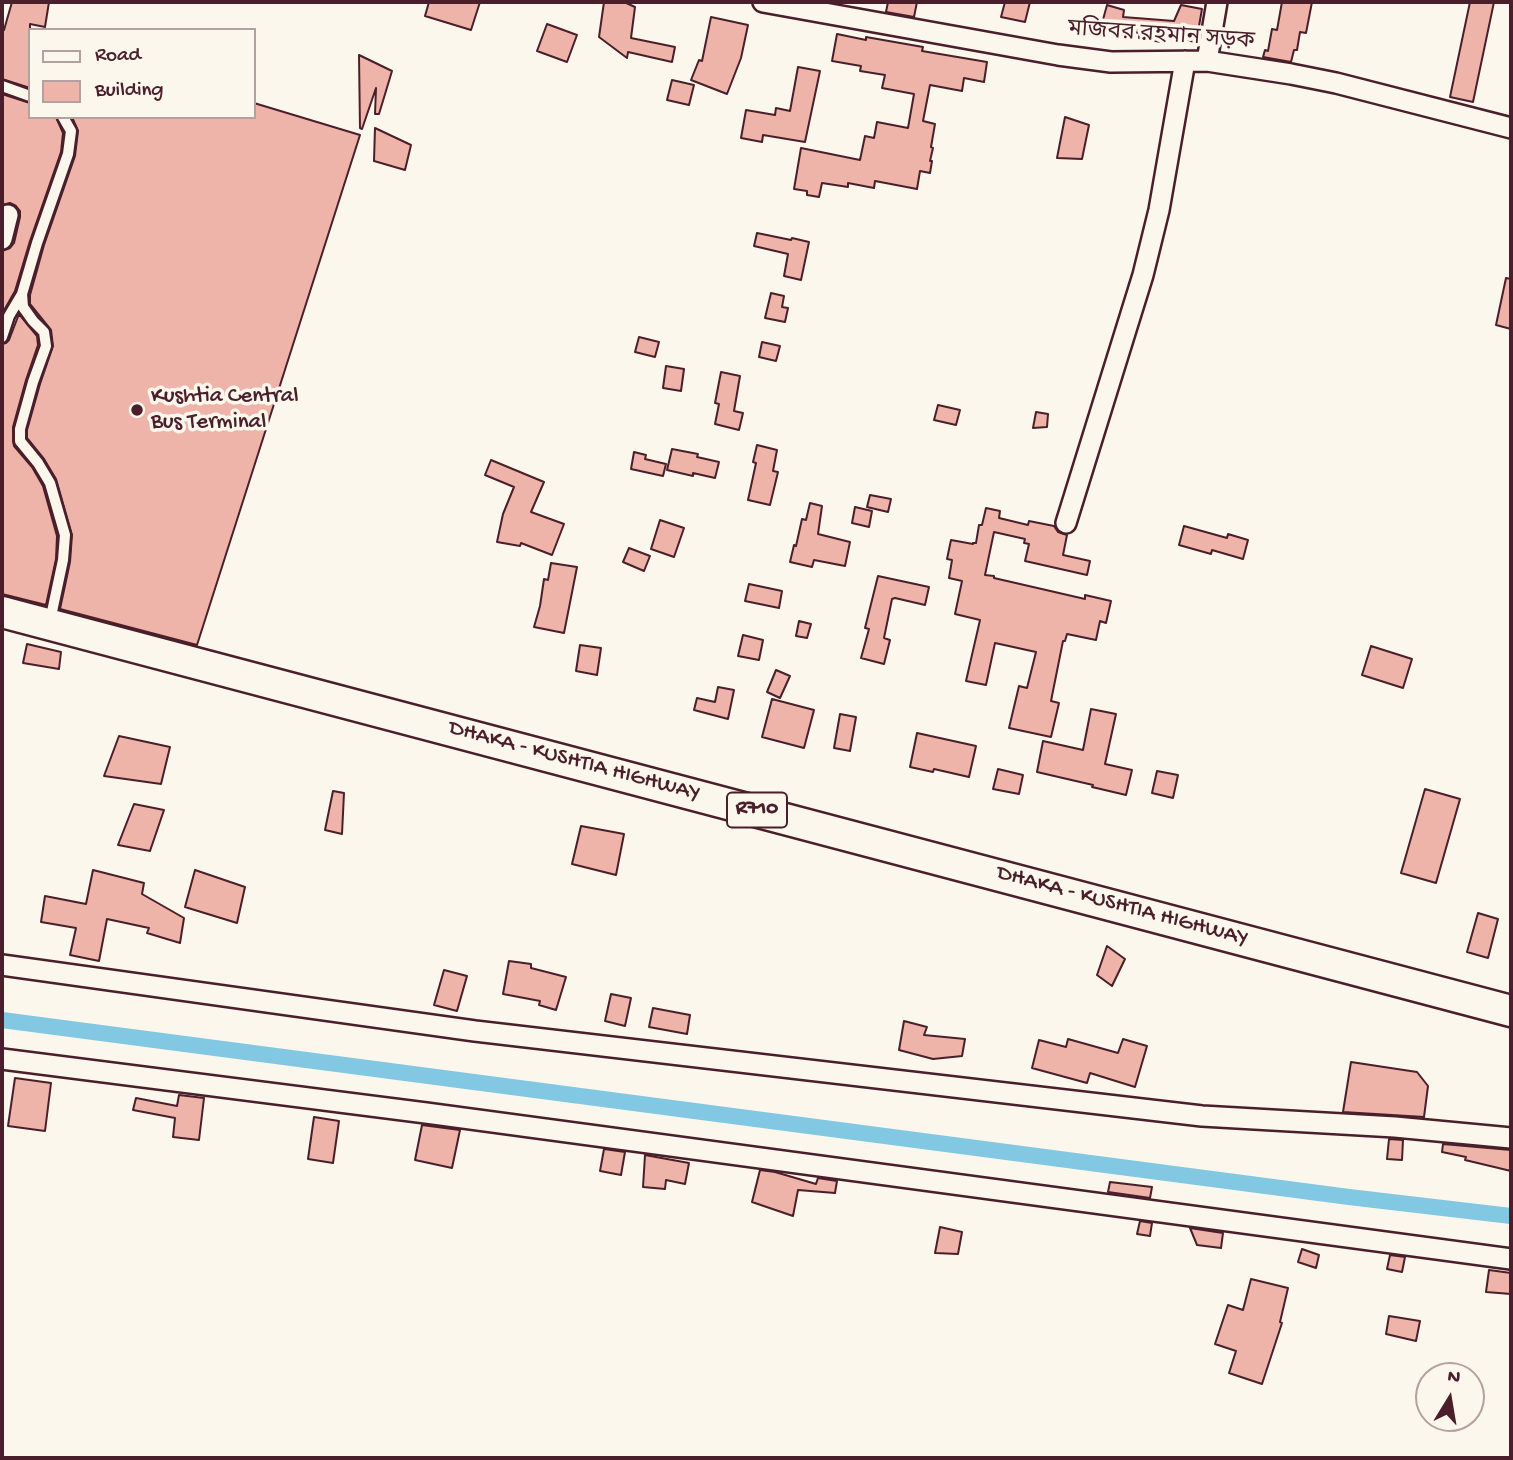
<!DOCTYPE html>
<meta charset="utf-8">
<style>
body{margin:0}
#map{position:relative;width:1513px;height:1460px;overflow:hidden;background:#fbf7ec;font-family:"Gochi Hand",sans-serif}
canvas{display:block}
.frame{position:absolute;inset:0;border:4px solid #4a1f2b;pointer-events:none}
.legend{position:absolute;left:28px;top:28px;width:228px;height:91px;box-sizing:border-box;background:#fbf7ec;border:2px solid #b4a19f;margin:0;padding:9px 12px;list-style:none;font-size:21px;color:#4a1f2b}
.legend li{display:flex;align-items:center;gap:14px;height:35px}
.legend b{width:35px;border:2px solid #b4a19f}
.north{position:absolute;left:1415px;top:1362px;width:70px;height:70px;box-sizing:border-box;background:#fbf7ec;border:2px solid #b4a19f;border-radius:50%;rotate:11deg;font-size:19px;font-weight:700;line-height:28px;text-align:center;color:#4a1f2b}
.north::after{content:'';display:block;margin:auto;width:24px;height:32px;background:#4a1f2b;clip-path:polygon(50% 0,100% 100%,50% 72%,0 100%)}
</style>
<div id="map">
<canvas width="1513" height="1460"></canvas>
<div class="frame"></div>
<ul class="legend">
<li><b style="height:9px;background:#fbf7ec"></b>Road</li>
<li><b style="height:19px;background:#eeb4a9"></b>Building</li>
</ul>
<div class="north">N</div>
</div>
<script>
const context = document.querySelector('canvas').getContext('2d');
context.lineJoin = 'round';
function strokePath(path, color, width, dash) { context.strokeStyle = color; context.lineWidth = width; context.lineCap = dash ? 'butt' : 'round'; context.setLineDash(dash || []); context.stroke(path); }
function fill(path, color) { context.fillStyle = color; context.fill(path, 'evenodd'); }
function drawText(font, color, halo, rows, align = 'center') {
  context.font = font + ' "Gochi Hand","Noto Sans Bengali",sans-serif'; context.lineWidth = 7; context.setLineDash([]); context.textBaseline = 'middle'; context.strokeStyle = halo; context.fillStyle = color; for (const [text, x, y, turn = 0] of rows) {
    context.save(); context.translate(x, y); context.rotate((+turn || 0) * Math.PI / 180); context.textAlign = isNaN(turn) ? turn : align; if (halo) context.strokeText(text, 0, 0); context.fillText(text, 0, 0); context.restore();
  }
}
strokePath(new Path2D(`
 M2,1020L1349,1197L1511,1216`), '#82c8e3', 16);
const building = new Path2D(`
 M12,2H49L45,27L30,24V88L2,79V29L4,30Z
 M429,2H480L471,30L425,16Z
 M604,2H624L635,7L631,38L675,47L672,62L628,52L627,58L599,37Z
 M888,2H917L914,17L886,12Z
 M1005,2H1030L1025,22L1001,17Z
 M1282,2H1312L1306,33L1300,32L1297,50H1294L1291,62L1263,57L1265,50L1268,51L1272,29L1277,30Z
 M1470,2H1494L1473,102L1450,97Z
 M1107,5L1124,10L1123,17L1174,21L1181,5L1202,9L1196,43L1163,29L1161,42L1139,38L1140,33L1101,27Z
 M711,17L748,25L741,58L727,94L691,80L699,60L702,61Z
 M547,24L577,35L567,62L537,51Z
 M837,34L866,40V37L923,47L922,51L987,62L984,82L964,78L962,91L930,85L923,121L935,124L931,147L933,148L930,161H932L930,173L920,171L917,189L875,181L874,188L848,183V187L822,183L819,197L807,195V191L794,189L801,148L860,160L865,136L874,138L877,122L908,128L914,94L882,88L885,75L860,71L861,66L832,61Z
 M359,55L392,71L379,114H375L376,88L362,129L360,128Z
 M798,67L820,71L805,142L763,135L762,142L741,138L746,110L775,115L776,108L790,111Z
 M672,80L694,85L689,105L667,100Z
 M2,94L30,103V117H56L63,133L61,152L30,241L15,291L2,314V251L10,248L14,243L20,217V211L16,206L10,203L2,205Z
 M254,103L360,135L197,645L60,609L70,562L72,535L56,479L44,459L27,438V430L40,384L53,346L51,330L30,304V295L44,245L75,156L78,131L72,117H254Z
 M1065,117L1089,125L1082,159L1057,158Z
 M375,128L411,145L405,170L374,161Z
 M757,233L791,240L792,238L809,242L801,280L784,276L788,254L754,246Z
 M1506,278L1511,279V329L1496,325Z
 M771,293L784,296L782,307L788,308L785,322L765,318Z
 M19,314L37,336L38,345L26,380L13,427V441L14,446L32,467L43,486L57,536L56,559L46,605L2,594V344L6,343L9,340Z
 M639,337L659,342L655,357L635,352Z
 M762,342L780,346L776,361L759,357Z
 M666,366L684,369L681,391L663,388Z
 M721,372L740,376L734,411L743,413L739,430L715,424L719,404L715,403Z
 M938,405L960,410L956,425L934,420Z
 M1036,412L1048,414L1047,427L1033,428Z
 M757,445L777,450L773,471L778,472L770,505L748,500L756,463L753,462Z
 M672,449L698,454L697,457L719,462L715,478L693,473V476L667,470Z
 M634,452L646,455L645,459L666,464L663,476L631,469Z
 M491,460L544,482L531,512L564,524L552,555L521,543L520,546L497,542L503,514L514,487L485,475Z
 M870,495L891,499L888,512L867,507Z
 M810,503L822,506L818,534L850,542L845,566L814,560L812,567L790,562L794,545L796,546L802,519L806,520Z
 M855,507L872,511L869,527L852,523Z
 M986,508L1000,511L999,518L1028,525L1029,521L1054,526L1058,532L1067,535L1063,555L1090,561L1087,575L1025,561L1029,544L1024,543L1025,539L994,532L985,575L994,576V578L1085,599V595L1111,601L1106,623L1100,621L1096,640L1067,634L1065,641H1063L1051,701L1059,703L1051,737L1009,728L1019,686L1027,688L1036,652L995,643L986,685L966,681L980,620L955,614L962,581L949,578L952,560L947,559L951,540L973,544V543H976L979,525H982Z
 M660,520L684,528L674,557L651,549Z
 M1184,526L1227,538L1228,534L1248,540L1243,559L1212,550L1211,554L1179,545Z
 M629,548L650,556L644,571L623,562Z
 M551,563L577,567L564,633L534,627L540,606L544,579L548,580Z
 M878,576L929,587L925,605L895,598L892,599L884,638L890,640L884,664L861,658L869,629L865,628Z
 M749,584L782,591L779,608L745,601Z
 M799,621L811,624L807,638L796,636Z
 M743,635L763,640L759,660L738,656Z
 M27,644L61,652L59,669L23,663Z
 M580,645L601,648L597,675L576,671Z
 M1371,646L1412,659L1403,688L1362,675Z
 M776,670L790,676L780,698L767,692Z
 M718,687L734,690L728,719L694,710L697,698L715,702Z
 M772,699L814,710L804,748L762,737Z
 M1091,709L1116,714L1105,764L1132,770L1126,795L1092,787L1093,785L1037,772L1043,741L1083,750Z
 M840,714L856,717L850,751L834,748Z
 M917,733L976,746L969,777L934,769L933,772L910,767Z
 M119,736L170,747L161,784L104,776Z
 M998,769L1023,775L1019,794L993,789Z
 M1157,771L1178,775L1173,798L1152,793Z
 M1425,789L1460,799L1436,883L1401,873Z
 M333,791L344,793L342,834L325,830Z
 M134,804L164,810L150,851L118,845Z
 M581,826L624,834L616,875L572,864Z
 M93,870L144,883L142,894L184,918L180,943L147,933L149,928L107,919L99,961L70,955L76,928L41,922L45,896L86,904Z
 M195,870L245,887L237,923L185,907Z
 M1478,913L1498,919L1488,958L1467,952Z
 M1107,946L1125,959L1112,986L1097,975Z
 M509,961L531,964V968L566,977L556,1010L539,1005L540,1001L503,994Z
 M444,970L467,976L457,1011L434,1005Z
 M611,994L631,998L625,1026L605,1021Z
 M653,1008L690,1015L687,1034L649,1027Z
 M904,1021L927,1027L924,1035L965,1039L962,1056L933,1059L899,1050Z
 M1068,1039L1118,1053L1123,1039L1147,1046L1135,1087L1090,1073L1087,1083L1032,1068L1039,1040L1066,1047Z
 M1351,1062L1417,1072L1428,1086L1424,1117L1343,1112Z
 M15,1078L51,1083L45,1131L8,1126Z
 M179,1095L204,1098L199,1140L173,1137L175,1118L133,1110L136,1098L177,1106Z
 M314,1117L339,1121L333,1163L308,1159Z
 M422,1125L460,1130L452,1168L415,1160Z
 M1389,1139L1403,1140L1402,1160L1387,1159Z
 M1443,1144L1511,1150V1171L1465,1160L1466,1157L1442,1152Z
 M604,1149L625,1152L621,1175L600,1171Z
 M645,1155L689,1163L685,1184L666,1180L665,1189L643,1187Z
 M760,1170L775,1172L816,1184L818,1178L837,1181L835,1193L798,1190L793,1216L752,1202Z
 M1110,1182L1152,1187L1150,1198L1108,1192Z
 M1140,1221L1152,1223L1150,1236L1137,1234Z
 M940,1227L962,1232L958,1254L935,1253Z
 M1190,1228L1223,1233L1221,1248L1197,1245Z
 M1302,1249L1319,1255L1316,1268L1298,1262Z
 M1390,1255L1405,1257L1402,1272L1387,1269Z
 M1489,1270L1511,1273V1294L1486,1292Z
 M1251,1279L1288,1288L1280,1322L1282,1323L1262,1384L1229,1373L1236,1351L1215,1344L1228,1305L1243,1310Z
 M1389,1316L1420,1321L1416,1341L1386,1334Z`);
fill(building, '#eeb4a9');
strokePath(building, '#4a1f2b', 2);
const service = new Path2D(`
 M2,86L30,96
 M2,337L9,316L22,294
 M50,621L63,560L65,535L50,483L38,463L20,441V429L33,382L46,346L44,332L33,321L23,307L22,294L37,243L68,154L71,131L63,117`);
const minor = new Path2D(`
 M763,2L1058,55L1111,62L1207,61L1291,74L1336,83L1511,128
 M1207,61L1217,2
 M2,239L8,215
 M1066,523L1143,275L1159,210L1185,61
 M2,965L475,1031L1202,1116L1395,1127L1511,1138
 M2,1059L426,1113L1511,1259`);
const primary = new Path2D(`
 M2,612L1511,1011`);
strokePath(service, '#4a1f2b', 15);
strokePath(minor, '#4a1f2b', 24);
strokePath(primary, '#4a1f2b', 35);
strokePath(service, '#fbf7ec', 10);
strokePath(minor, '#fbf7ec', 19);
strokePath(primary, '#fbf7ec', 30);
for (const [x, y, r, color] of [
 [137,410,7,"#4a1f2b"]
]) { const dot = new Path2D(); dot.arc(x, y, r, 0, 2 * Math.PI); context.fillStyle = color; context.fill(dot); strokePath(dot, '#fbf7ec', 2.5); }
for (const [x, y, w] of [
 [757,810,60]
]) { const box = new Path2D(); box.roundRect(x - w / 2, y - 17.5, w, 35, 5); context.fillStyle = '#fbf7ec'; context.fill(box); strokePath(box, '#4a1f2b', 2); }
drawText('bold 21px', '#4a1f2b', null, [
 ["R710",757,810]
]);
drawText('23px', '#4a1f2b', '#fbf7ec', [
 ["মজিবর রহমান সড়ক",1161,37,4],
 ["DHAKA - KUSHTIA HIGHWAY",574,762,15],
 ["DHAKA - KUSHTIA HIGHWAY",1122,907,15]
]);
drawText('23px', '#4a1f2b', '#fbf7ec', [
 ["Kushtia Central",151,397],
 ["Bus Terminal",151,423]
], 'left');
</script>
